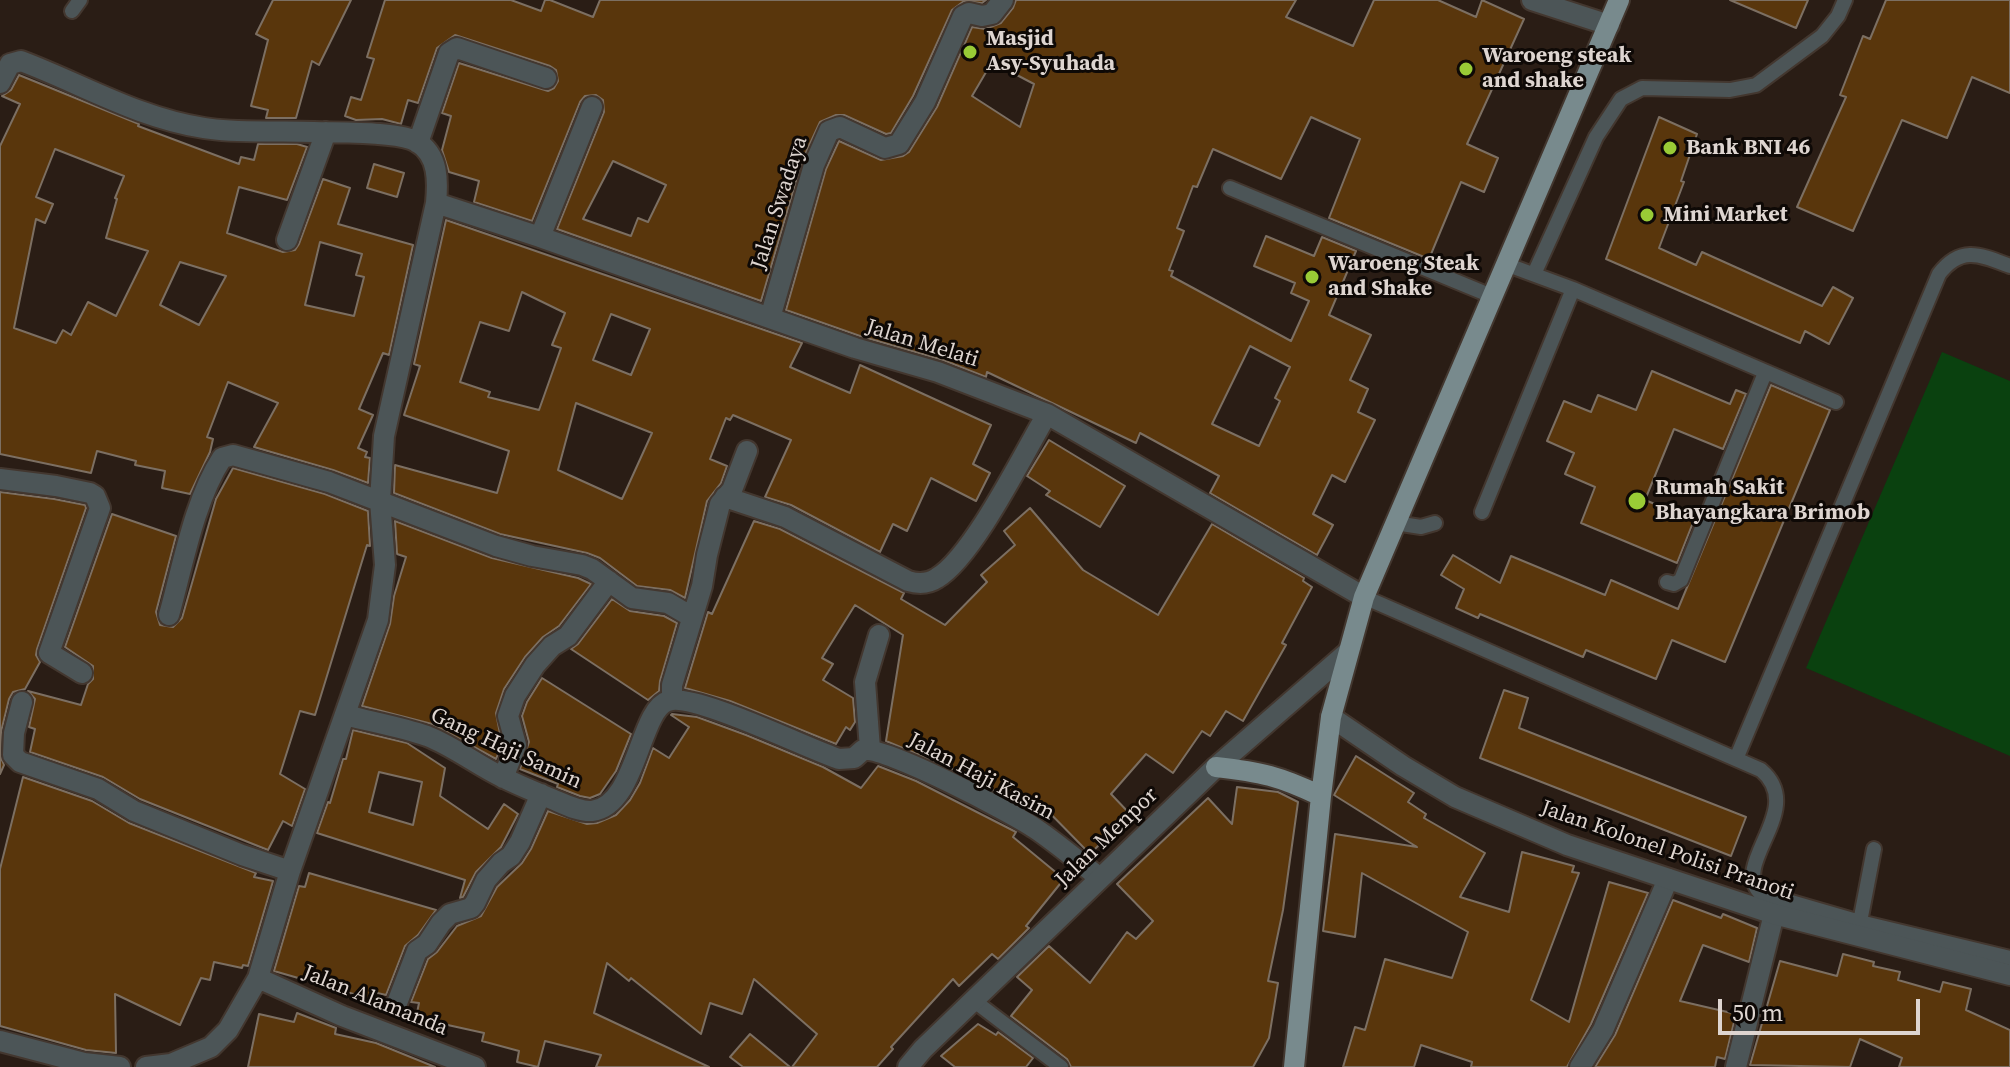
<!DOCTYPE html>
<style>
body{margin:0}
#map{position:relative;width:2010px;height:1067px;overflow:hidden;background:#2a1d15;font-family:"Source Serif 4",serif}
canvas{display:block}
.scale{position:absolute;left:1718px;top:999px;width:202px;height:36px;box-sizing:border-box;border:4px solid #ded5d0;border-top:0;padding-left:10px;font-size:24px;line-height:28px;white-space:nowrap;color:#ded5d0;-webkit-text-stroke:6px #0e0906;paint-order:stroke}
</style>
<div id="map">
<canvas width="2010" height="1067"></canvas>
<div class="scale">50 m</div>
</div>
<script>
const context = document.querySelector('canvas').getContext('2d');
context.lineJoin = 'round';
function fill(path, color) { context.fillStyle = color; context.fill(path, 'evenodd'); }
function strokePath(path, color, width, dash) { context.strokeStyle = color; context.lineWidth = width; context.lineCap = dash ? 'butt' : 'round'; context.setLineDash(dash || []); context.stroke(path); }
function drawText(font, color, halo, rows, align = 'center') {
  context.font = font + ' "Source Serif 4",serif'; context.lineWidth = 6; context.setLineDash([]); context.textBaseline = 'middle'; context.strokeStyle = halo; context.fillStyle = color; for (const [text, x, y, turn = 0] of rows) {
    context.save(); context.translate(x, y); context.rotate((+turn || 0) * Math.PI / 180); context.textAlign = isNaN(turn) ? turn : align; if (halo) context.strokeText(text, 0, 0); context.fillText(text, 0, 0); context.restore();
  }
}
fill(new Path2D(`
 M1942,352L2010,381V756L1806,668Z`), '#0a410f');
const building = new Path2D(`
 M273,0H351L319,65L312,61L296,118H266L268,110L251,106L268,40L256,34Z
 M385,0H511L541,11L545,0H550L593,17L600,0H986L982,3L964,1L952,10L913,96L891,133L886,134L844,115H836L820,122L802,161L761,301L557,229L604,112L603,100L596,95L585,96L580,102L532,221L474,202L479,181L449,172L442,150L451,116L442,113L459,63L548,91L554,88L558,81L556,70L550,66L455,35L437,48L418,103L408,100L401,124L382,119L356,120L345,116L351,97L361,100L374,59L367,57ZM613,161L666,185L648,222L638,218L631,236L583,219Z
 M1016,0H1296L1286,17L1353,46L1374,0H1438L1476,17L1482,0L1524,19L1467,144L1498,158L1484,192L1461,182L1429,259L1329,218L1360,139L1311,117L1281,179L1213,149L1197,187L1193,186L1177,228L1184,231L1169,270L1173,271L1171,276L1291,341L1309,301L1291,293L1295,283L1254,266L1266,236L1314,256L1322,237L1356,251L1329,315L1371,335L1350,380L1368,389L1358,412L1375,420L1345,482L1332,475L1313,514L1333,525L1317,555L1210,493L1219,476L1140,433L1136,443L987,372L986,377L943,360L860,336L786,310L826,169L839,141L881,160L903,156L909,152L937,107L972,27L985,29L1001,23L1013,8ZM992,62L1034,84L1020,127L972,96ZM1250,346L1290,367L1275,398L1280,401L1259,446L1212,424Z
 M1730,0H1808L1796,28Z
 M1886,0H2010V93L1972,77L1947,138L1902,120L1853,231L1797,207L1846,97L1840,95L1863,36L1870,39Z
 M19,75L139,124L138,126L239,164L241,157L254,160L258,144H297L307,147L287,200L239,187L227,233L283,252L295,250L299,244L323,179L350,188L338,224L413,245L389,355L383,353L359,409L373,415L358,448L367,452L365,457L370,458L368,483L333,470L254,447L278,403L228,382L207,437L213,439L210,452L190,494L162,488L165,471L135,465L136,461L97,451L91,473L0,454V146L20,104L2,96L11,90ZM55,149L124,176L115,198L117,199L106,238L148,251L116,316L88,302L71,335L63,330L56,343L14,328L36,219L45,223L53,204L36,197ZM320,242L362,254L356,275L364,277L354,316L305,305ZM180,262L226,276L199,325L160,305Z
 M1659,117L1697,134L1681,181L1684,182L1659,248L1696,265L1702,252L1822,306L1833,287L1853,298L1829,344L1805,331L1800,343L1606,259Z
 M374,164L404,173L397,197L367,188Z
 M446,220L802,343L790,367L850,393L860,365L991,425L973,464L990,473L976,501L931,478L907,531L893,524L880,552L791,505L765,497L791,440L733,415L730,420L726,418L710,459L727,466L721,483L707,501L685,598L670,590L637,586L600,558L587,553L500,534L394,493L395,465L497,493L509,451L404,415L420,366L414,364ZM522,292L565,313L552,345L561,348L539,410L488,397L490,392L460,382L480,322L509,331ZM611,314L650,329L631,375L593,360ZM576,403L652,433L622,499L558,470Z
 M1652,371L1730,404L1736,390L1746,394L1723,449L1674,429L1645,500L1694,520L1677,563L1581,523L1595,487L1565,474L1574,453L1547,441L1564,401L1591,412L1598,395L1636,410Z
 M1771,385L1830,410L1725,662L1672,640L1656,679L1586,650L1583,657L1480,614L1478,618L1456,608L1464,589L1441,575L1453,555L1500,583L1511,556L1605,595L1611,580L1678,609Z
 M1049,440L1125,486L1100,527L1046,495L1050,491L1027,476Z
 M233,468L325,494L368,511L370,546L367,545L315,715L300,711L280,774L305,789L292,826L283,821L268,850L140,799L103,777L30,752L35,729L29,727L35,699L28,691L81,705L88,684L93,679V666L65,647L112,514L176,536L156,612L160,625L173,627L182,618L216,499Z
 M0,492L54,499L85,505L86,508L37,649L36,655L40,662L25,689L13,692L9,699L1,732L0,755L4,765L0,774Z
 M1030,508L1083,570L1158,615L1212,524L1304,578L1303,581L1312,587L1282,643L1286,645L1243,721L1226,711L1210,736L1202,731L1173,773L1146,754L1111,794L1130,814L1090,854L1036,799L1030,810L955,770L886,741L903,635L855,605L822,658L833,664L823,680L853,698L855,722L850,730L846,727L836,744L730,701L685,688L708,612L712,614L754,521L780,529L904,593L901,599L945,625L987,582L981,575L1015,545L1004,531Z
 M395,521L492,558L578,578L591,584L559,626L543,637L525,657L504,689L496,713L502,744L496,759L432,724L362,706L390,624L394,596L406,557L397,554Z
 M612,599L630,611L664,616L677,623L660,681L659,691L648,700L571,649L578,644Z
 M542,678L631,734L616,771L600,794L590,798L580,796L557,787L558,784L520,769L529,742L522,716L527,702Z
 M1504,690L1528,698L1519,728L1746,817L1731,856L1480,758Z
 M672,714L697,717L746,735L823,767L861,788L878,766L916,781L1016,832L1013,837L1064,879L1026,926L1029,928L998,959L992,954L959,986L953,979L891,1047L893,1049L877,1067H792L817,1034L754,979L742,1014L710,1003L701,1034L631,978L629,981L607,963L594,1013L709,1067H596L601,1055L545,1041L538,1067L517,1062L519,1051L482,1041L484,1033L416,1018L419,1003L411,1002L428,959L437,952L457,926L481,916L497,887L522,863L531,849L548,811L587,824L597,823L616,815L630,800L640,783L653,748L669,758L689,727L671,715Z
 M353,730L407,743L445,768L440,796L488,829L504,804L518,814L501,847L476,872L463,897L460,898L465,880L317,833L328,802L330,803L343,759H346ZM379,772L422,782L413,825L369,812Z
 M1356,756L1414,793L1408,802L1426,814L1424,818L1485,853L1460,897L1509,912L1522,852L1574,866L1572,872L1579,873L1531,1000L1569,1022L1609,882L1648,893L1591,1024L1567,1067H1471L1472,1062L1421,1045L1414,1067H1343L1355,1027L1365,1030L1385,959L1452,978L1468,932L1362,873L1355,937L1323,931L1335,834L1417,847L1334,795Z
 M23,777L92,801L129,823L256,873L254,877L273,881L248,966L243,965L242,968L214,962L210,980L201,978L180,1025L115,994L116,1053L86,1050L0,1026V869Z
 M1237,787L1278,792L1298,802L1283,910L1268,981L1278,983L1269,1038L1253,1067H1071L1067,1059L1011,1016L1032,990L1017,977L1049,946L1090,983L1127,932L1136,939L1153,921L1117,884L1208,798L1232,824Z
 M309,873L436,910L418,935L405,946L386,995L373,992L371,999L274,971L299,886L305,887Z
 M1673,900L1721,918L1723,914L1757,928L1749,962L1703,945L1680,1001L1736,1014L1725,1059L1717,1057L1715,1067H1595L1615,1035Z
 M1843,954L1874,962L1873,966L1900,972L1898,980L1940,992L1943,982L1971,989L1966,1010L2010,1030V1067H1899L1902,1058L1860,1039L1850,1067L1750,1065L1780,961L1837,976Z
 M297,1013L336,1028L335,1034L376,1043L435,1067H248L259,1014L294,1022Z
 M978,1024L996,1035L998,1032L1033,1058L1026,1067H955L941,1056Z
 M750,1034L790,1067H743L730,1057Z`);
fill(building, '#59360c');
strokePath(building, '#7c6f62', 2);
const service = new Path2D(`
 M72,11L80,0
 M1230,188L1494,297
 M1508,265L1573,289L1836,402
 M1534,274L1596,137L1621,99L1642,88L1730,90L1756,85L1822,36L1838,16L1845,0
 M1482,512L1573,289
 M1395,523L1421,527L1435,523
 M1667,582L1674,584L1681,580L1765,373
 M1364,597L1761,770C1807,809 1731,862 1760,893L1860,922L2010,958
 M1736,759L1939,274C1961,245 1981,255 2010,266
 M1860,922L1874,849
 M973,1000L1061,1067`);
const minor = new Path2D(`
 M0,83L10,64L21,61C82,84 138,118 204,128C240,134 278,130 314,132C337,133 399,131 417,142C439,155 438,182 436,203L384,436L380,501L385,565L378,620L290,871L258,978L228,1030L211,1047L171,1064L146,1067
 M418,143L449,53L457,48L546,78
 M436,203L540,237L855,348L938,372L1047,414L1364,597
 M540,237L592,107
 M287,240L326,132
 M770,318L814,165L829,131L840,127L885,148L899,144L925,102L963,16L969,13L982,16L992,14L1003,0
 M0,479L56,486L90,493L95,496L100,508L49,653L82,673
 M725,497L785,517L908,581C918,584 928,584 937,578C973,557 1024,453 1047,414
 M169,615C183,565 194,501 222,458L233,455L329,482L496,546L532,556L582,565L592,569L632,598L668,603L692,617
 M672,699V685L702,586L707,555L720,504L732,490L747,451
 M22,702L14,733L13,755L20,762L98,789L134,811L242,855L290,871
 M345,715C372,722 401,727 427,736C453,746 477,765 502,777C518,785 535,792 552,799C564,804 579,812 592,811C637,806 639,710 668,701C693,692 808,749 839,759L854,758L863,750C885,746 1013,813 1036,829C1058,844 1079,862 1100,878
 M870,749L865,682L879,635
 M503,778L516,745L508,716L515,696L535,665L552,646L568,636L609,581
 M258,978L342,1016L475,1067
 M397,1003L417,951L427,944L441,923L450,914L471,908L475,903L486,880L501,863L511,856L520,842L541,794
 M0,1041L84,1063L120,1067
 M1580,1067L1603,1030L1668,879
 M1736,1067L1774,914`);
const tertiary = new Path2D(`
 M1532,0L1609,25
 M1331,717L1403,766L1455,797L1567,845L1774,914L2010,975
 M908,1067L923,1049L1216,767L1348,652`);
const primary = new Path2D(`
 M1216,767C1261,772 1279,776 1321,796
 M1294,1067L1321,796L1331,717L1364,597L1619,0`);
strokePath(service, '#43372f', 18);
strokePath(minor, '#43372f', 24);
strokePath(tertiary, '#43372f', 24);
strokePath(primary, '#43372f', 24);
strokePath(service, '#4c5557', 14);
strokePath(minor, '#4c5557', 20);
strokePath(tertiary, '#4c5557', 20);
strokePath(primary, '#788a8d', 20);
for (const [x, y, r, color] of [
 [970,52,8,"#99cb36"],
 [1466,69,8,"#99cb36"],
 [1670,148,8,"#99cb36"],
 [1647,215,8,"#99cb36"],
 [1312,277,8,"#99cb36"],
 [1637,501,10,"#99cb36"]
]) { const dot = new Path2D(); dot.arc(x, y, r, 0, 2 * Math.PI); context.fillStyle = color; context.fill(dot); strokePath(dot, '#0e0906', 3); }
drawText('bold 22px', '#ded5d0', '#0e0906', [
 ["Masjid",986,39],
 ["Asy-Syuhada",986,64],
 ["Waroeng steak",1482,56],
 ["and shake",1482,81],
 ["Bank BNI 46",1686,148],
 ["Mini Market",1663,215],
 ["Waroeng Steak",1328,264],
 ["and Shake",1328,289],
 ["Rumah Sakit",1655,488],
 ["Bhayangkara Brimob",1655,513]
], 'left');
drawText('22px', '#ded5d0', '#0e0906', [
 ["Jalan Swadaya",780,203,-72],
 ["Jalan Melati",922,344,17],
 ["Gang Haji Samin",506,749,25],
 ["Jalan Haji Kasim",981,777,28],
 ["Jalan Menpor",1107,838,-44],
 ["Jalan Kolonel Polisi Pranoti",1667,851,19],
 ["Jalan Alamanda",375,1001,22]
]);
</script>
